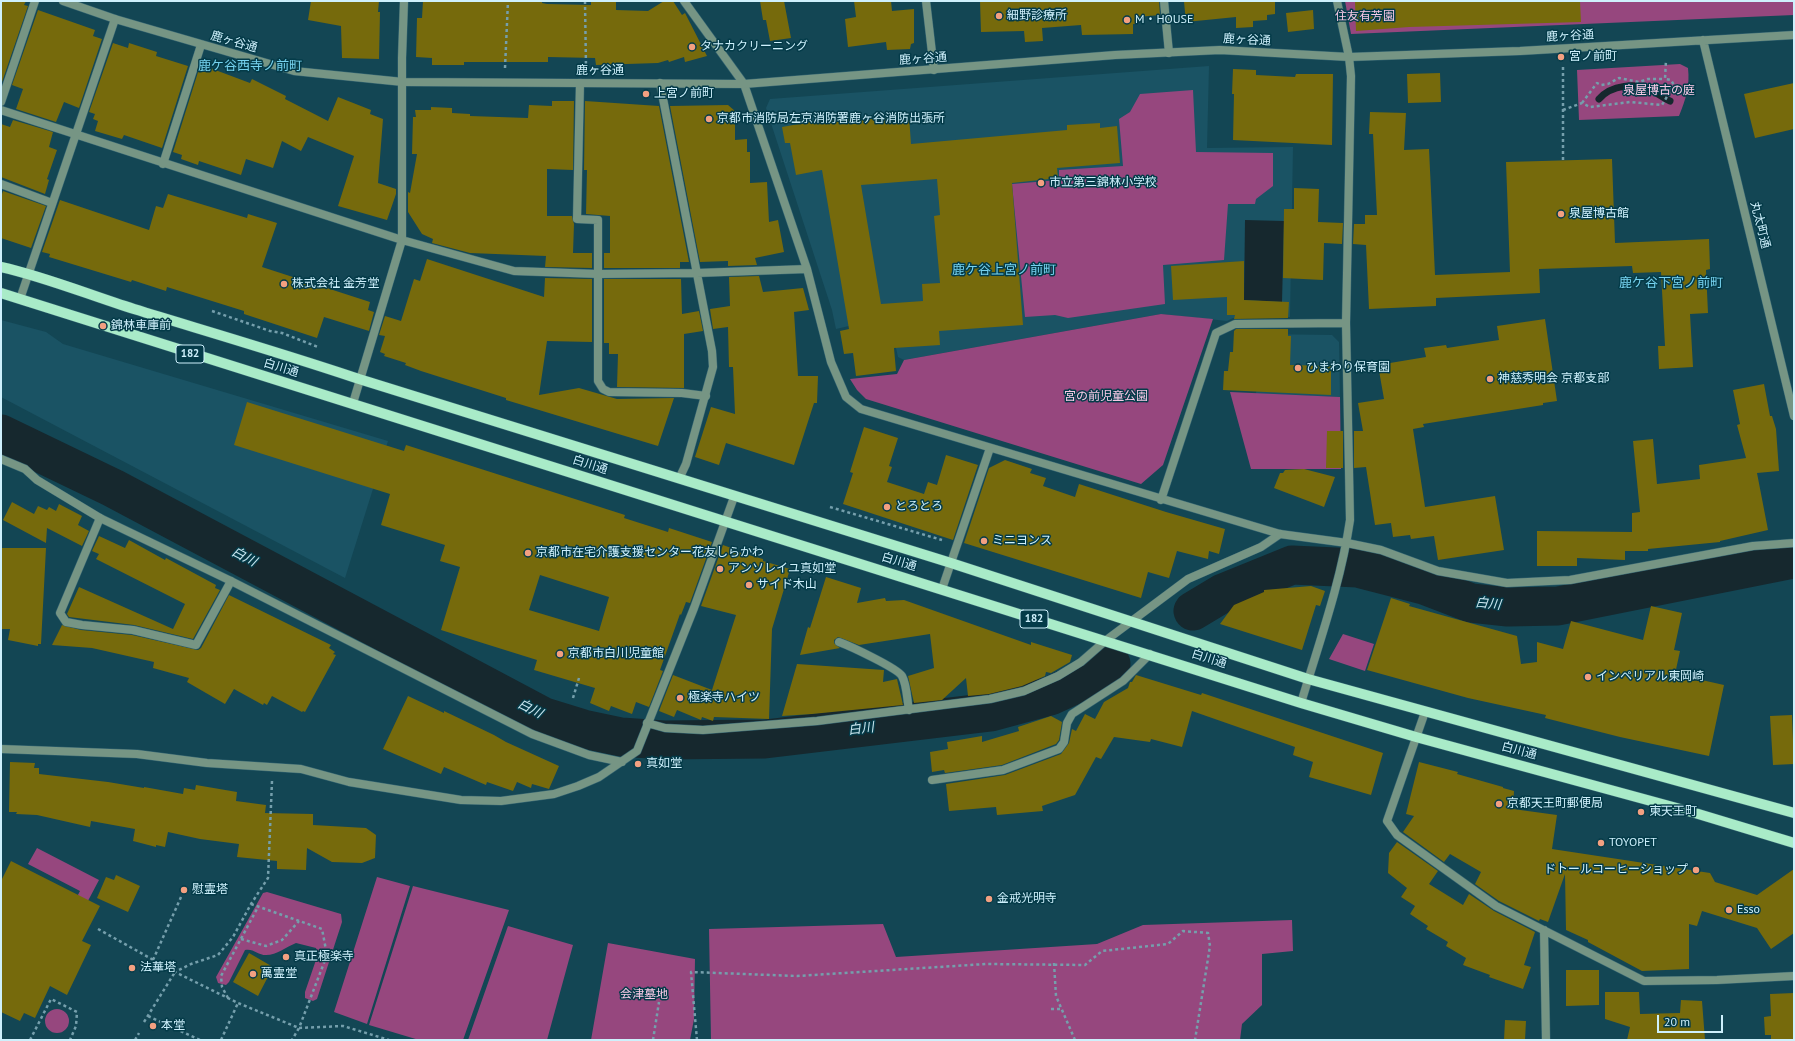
<!DOCTYPE html>
<meta charset="utf-8">
<style>
body{margin:0}
#map{position:relative;width:1795px;height:1041px;overflow:hidden;background:#134654;font-family:"PT Sans",sans-serif}
canvas{display:block}
.frame{position:absolute;inset:0;border:2px solid #cef0fc;pointer-events:none}
.scale{position:absolute;left:1657px;top:1015px;width:66px;height:18px;box-sizing:border-box;border:2px solid #cef0fc;border-top:0;padding-left:5px;font-size:12px;line-height:14px;white-space:nowrap;color:#cef0fc;-webkit-text-stroke:3px #043b49;paint-order:stroke}
</style>
<div id="map">
<canvas width="1795" height="1041"></canvas>
<div class="frame"></div>
<div class="scale">20 m</div>
</div>
<script>
const context = document.querySelector('canvas').getContext('2d');
context.lineJoin = 'round';
function fill(path, color) { context.fillStyle = color; context.fill(path, 'evenodd'); }
function strokePath(path, color, width, dash) { context.strokeStyle = color; context.lineWidth = width; context.lineCap = dash ? 'butt' : 'round'; context.setLineDash(dash || []); context.stroke(path); }
function drawText(font, color, halo, rows, align = 'center') {
  context.font = font + ' "PT Sans","Noto Sans JP",sans-serif'; context.lineWidth = 3; context.setLineDash([]); context.textBaseline = 'middle'; context.strokeStyle = halo; context.fillStyle = color; for (const [text, x, y, turn = 0] of rows) {
    context.save(); context.translate(x, y); context.rotate((+turn || 0) * Math.PI / 180); context.textAlign = isNaN(turn) ? turn : align; if (halo) context.strokeText(text, 0, 0); context.fillText(text, 0, 0); context.restore();
  }
}
fill(new Path2D(`
 M1209,66L1207,148L1293,147L1290,317L1233,318L1227,321L1161,314L904,360L898,357L892,330L883,318L836,329L832,310L766,108L770,99Z
 M1,320L46,332L63,344L388,441L345,578L1,397Z
 M1258,334L1332,335L1339,342L1340,397L1256,394Z`), '#1a5364');
fill(new Path2D(`
 M1345,1H1794V15L1351,34Z
 M1680,64L1688,68C1690,86 1686,99 1679,116L1579,120L1577,70Z
 M1193,90L1196,152L1273,153V186L1256,199L1255,204H1228L1224,260L1163,265L1165,304L1068,318L1055,315L1025,317L1012,184L1059,180V170L1123,166L1119,119L1130,112L1140,94Z
 M1161,314L1213,319L1163,465L1141,484L866,399L857,390L850,379L897,374L904,360Z
 M1230,392L1340,397L1341,469H1251Z
 M1343,634L1374,644L1365,671L1329,659Z
 M37,848L99,880L71,933L61,928L80,891L28,864Z
 M377,877L410,886L367,1024L334,1012Z
 M413,886L509,910L463,1040H419L369,1025Z
 M267,892L341,914L342,922L317,999L313,1001L305,998V992L318,954L316,948L296,943C286,947 277,955 266,955C258,955 253,948 245,950L229,982L226,985L218,983L216,977L263,893Z
 M1292,920L1293,951L1262,954V1005L1242,1024L1240,1040H711L709,929L883,924L896,957L1097,944L1143,925Z
 M508,926L573,945L547,1040H468Z
 M608,943L695,959L694,1019L690,1040H591Z
 M45 1021a12 12 0 1 1 24 0a12 12 0 1 1-24 0Z`), '#96477e');
fill(new Path2D(`
 M1245,220L1284,221L1282,302L1244,300Z`), '#16282e');
strokePath(new Path2D(`
 M1599,99C1611,85 1636,82 1653,91C1659,94 1663,98 1670,101`), '#16282e', 7);
strokePath(new Path2D(`
 M1,434L113,488L544,717L583,729L621,737L664,740L765,739L991,712L1050,696L1074,685L1111,664
 M1193,611L1223,593L1292,565L1358,568L1424,585L1471,603L1508,607L1558,606L1793,559`), '#16282e', 39);
fill(new Path2D(`
 M1,1H26L24,5L28,6L2,82Z
 M311,1H379L378,12H380L379,59L342,58L341,26L308,20Z
 M423,1L482,2V1H518L542,2V3L547,4L591,5V1H616V10L648,11L664,1H673L682,15L685,13L707,56L685,62L684,57L669,62L668,60L658,63L596,65L595,58L548,57V62H464V65H432V58L416,57L417,18H422Z
 M760,1H784L791,38L770,41L766,20H763Z
 M854,1H891L892,11L914,9V43L911,44L910,49L887,50L886,42L848,47L845,19L856,17Z
 M980,1H1159L1160,15L1137,17L1138,24H1133V34L1082,35L1081,25L1042,28L1043,41L1025,42L1024,31L981,32Z
 M1193,1H1275V14L1267,15V20L1253,21V27L1236,28V17L1186,22L1184,2Z
 M1355,1H1580L1581,22L1409,27L1356,31Z
 M38,10L95,30L93,36L102,39L79,108L64,102L56,122L16,109L23,89L12,85Z
 M1313,10L1314,29L1288,32L1286,13Z
 M113,43L128,48L129,43L157,52L156,56L188,66L162,148L124,135L122,139L95,131L98,121L93,119L95,114L89,112Z
 M202,65L250,83L252,79L286,96L285,99L328,121L338,97L371,110L370,114L383,119L378,183L396,189V196V194L387,220L338,206L354,156L308,137L301,151L282,141L273,168L246,159L241,175L199,161L198,165L181,159L182,155L173,152L199,69L201,70Z
 M1233,69L1256,70V75L1295,77L1296,74H1333L1332,145L1233,140L1234,94H1232Z
 M1440,73L1441,102L1408,103L1407,74Z
 M1794,83V129L1755,138L1744,94Z
 M552,101H574L573,170L547,169V216H572L574,224L573,253H592V268L545,267L546,256L470,253L432,243L433,239L422,234L408,212V192L410,193L417,154H412L413,117H416L415,110H431V107L452,108V113L470,114V116L528,118L529,105L552,106Z
 M585,101L659,106L689,262H680V268H604V253H610V216L586,214L587,170H584Z
 M728,105L735,111V140L747,139V152H750V183L767,182L769,222L778,220L784,252L755,258L757,265L728,266V261L700,262L670,106Z
 M1370,112L1406,113L1404,150L1429,149L1435,275L1510,272L1506,162L1612,159L1615,243L1709,239L1710,269L1706,270L1708,313L1690,314L1693,367L1659,369L1658,346H1665L1661,272L1633,273L1632,266L1539,269L1540,293L1436,298V306L1369,309L1366,245L1353,244L1354,224H1365V215H1377L1373,134H1369Z
 M849,115L850,121L909,116L911,144L1067,130V125L1100,123V128L1117,126L1120,163L1057,168L1058,178L1012,183L1023,325L939,331L940,345L894,348L896,371L856,376L853,353L844,354L840,331L849,329L822,170L796,175L790,143H785L782,127ZM937,179L940,215L934,216L940,283L922,284L923,301L881,304L861,185Z
 M13,120L53,132L49,147L57,150L47,179L49,180L45,194L1,177V124L10,127Z
 M1294,188L1319,189L1318,222L1343,223L1342,244L1324,243L1323,280L1283,278L1284,209H1294Z
 M3,191L46,206L31,248L1,238V197Z
 M168,194L247,218L248,214L277,223L262,267L370,302L368,310L374,312L369,331L324,317L317,338L244,314V311L167,287L166,291L132,280L131,282L49,257L50,254L42,252L60,200L149,230L156,206L163,208Z
 M427,259L544,297L545,278L592,279V342L547,341L539,395L579,388L617,399L674,398L658,446L506,400V398L421,371L405,365L406,363L384,356L385,354L380,352L385,336L379,335L385,316L401,321L414,279L420,281Z
 M1244,261V300L1289,302L1288,318L1234,319L1235,315H1227V297L1173,300L1171,266Z
 M759,276L763,292L803,288L809,310L794,312L798,376H818L817,403H814L794,465L726,443L719,465L695,457L711,407L735,414L733,367H729L728,327L713,329L710,309L730,306L729,277Z
 M604,279H681L682,314L699,311L703,331L684,334V388L617,387L618,354H609V343H604Z
 M1545,319L1557,401L1543,403V405L1423,424L1424,427L1413,429L1425,507L1495,496L1504,550L1438,560L1434,536L1411,539L1410,535L1393,537L1391,523L1375,525L1366,467L1354,468V431H1363L1358,403L1384,399L1378,365L1426,357L1424,348L1446,345L1447,348L1499,340L1497,326Z
 M1236,329H1288V336H1291L1290,365L1331,366V395L1223,390L1224,371H1228L1230,352H1233L1234,331Z
 M1764,384L1770,416H1772L1776,429L1779,471L1757,473L1768,530L1720,541V542L1648,549V551H1625V560L1577,558V566H1537V531L1632,532V513L1640,512L1633,441L1653,439L1657,484L1700,479L1699,465L1746,458L1737,425L1740,424L1733,390Z
 M247,402L404,451L406,445L625,515L624,518L668,532L669,528L712,542L690,603L686,602L681,615L680,614L660,670L663,671L649,707L636,702L632,714L611,706L609,711L590,703L595,688L534,670L537,660L441,630L460,567L440,561L445,545L381,525L390,494L234,445ZM540,575L609,597L599,631L529,610Z
 M864,427L898,438L889,466L892,467L887,482L924,494L928,482L937,485L946,455L978,465L953,540L843,504L853,473L850,472Z
 M1327,431H1343V468H1326Z
 M1005,460L1032,469L1030,473L1046,478L1043,486L1075,497L1079,484L1166,512L1225,529L1219,554L1209,551L1208,559L1177,551L1169,578L1148,572L1141,598L964,543L989,468Z
 M1304,469L1335,477L1324,507L1274,488L1280,473H1283L1285,470Z
 M12,502L34,514L38,506L47,510L49,507L56,511L59,504L82,516L78,525L89,531L82,546L47,528L46,543L3,520Z
 M99,536L125,548L129,540L165,560L166,558L216,585L215,588L220,590L193,639L134,625L69,617L67,614L79,587L173,629L185,604L96,559L99,554L92,551Z
 M723,545L734,549V551L763,559V561L790,569L772,629L769,719L714,717L713,721L702,717L701,720L677,710L674,717L659,711L673,675L712,690L736,615L701,606Z
 M1,548H46L41,644H38V646L8,640L10,629H1Z
 M826,577L861,588L857,603L885,598L886,601L904,600L1031,645V642L1072,655L1070,662L1051,673L1046,672L1045,676L1022,686L989,694L968,696L966,678L942,700L914,703L908,676L934,668L930,634L859,645L838,637L834,640V643L840,648L800,655L808,627L810,628Z
 M1311,586L1325,591L1320,606L1316,605L1302,650L1220,624L1234,605L1264,592V590Z
 M229,595L331,645L329,648L335,652L333,654L336,655L305,712L303,711L302,712L272,696L267,705L264,703L263,705L234,689L225,704L187,682L189,678L153,668L154,662L92,648L52,645L62,625L81,630L132,635L198,650L201,648Z
 M1391,598L1410,604L1409,606L1517,636L1521,664L1537,662V642L1563,649L1571,621L1643,640L1651,606L1682,613L1674,650L1680,651L1675,674L1724,685L1709,756L1620,737L1545,718L1546,715L1468,698L1367,670Z
 M797,664L884,670L883,682L897,679L903,705L812,714L782,716Z
 M1136,675L1201,695L1202,693L1383,753L1371,795L1309,777L1313,762L1293,755L1295,747L1192,711L1182,747L1151,739L1150,742L1114,737L1101,759L1096,757L1075,795L1042,806L1043,811L997,815L996,807L949,811L946,784L1005,775L1061,754L1069,743L1072,729L1076,731L1085,714L1095,719L1104,702L1128,688L1130,682H1132Z
 M408,696L444,713V711L494,735L506,742L559,766L549,789L532,784L531,788L517,782L513,791L487,782L486,785L444,767L441,774L383,749Z
 M1792,715L1794,764L1773,765L1770,716Z
 M1051,716L1062,722L1059,740L1056,744L1002,765L945,773L944,770L932,772L930,752L948,749L947,742L982,736V742L1019,731L1018,727Z
 M10,762L35,763L34,768H39V774L108,782L144,788V787L183,794L184,788L195,790L196,785L237,792L236,801L266,805L265,813L313,814V825L366,828L376,835L375,858L362,863L332,862L307,848L306,870L277,869V861L237,857L239,844L200,839L168,832L165,847L156,845V847L133,841L135,829L91,821L90,827L37,815L16,814L17,812H9Z
 M1419,762L1458,772L1457,774L1503,787V788L1514,791L1513,809L1557,815L1552,849L1710,873L1715,882L1757,895L1794,869V933L1771,949L1757,928L1702,911L1697,926L1689,924V969L1642,971L1588,942V940L1566,930L1565,874L1548,922L1540,919L1539,921L1499,901L1475,884L1481,872L1450,854L1444,862L1403,832L1414,816L1406,814Z
 M1397,842L1438,871L1429,884L1463,905L1469,894L1494,911L1535,932L1524,965L1531,967L1523,989L1489,977L1490,975L1463,965L1466,958L1446,946L1448,942L1426,929L1428,926L1410,914L1415,906L1401,897L1407,888L1388,873L1389,853Z
 M11,861L100,906L82,941L91,945L67,995L50,986L35,1018L24,1013L20,1021L1,1012V881Z
 M116,875L140,886L128,912L97,898L106,877L114,880Z
 M249,953L273,967L258,996L233,982Z
 M1566,970H1599V1005L1566,1006Z
 M1605,992H1639L1640,1014L1680,1013L1681,1000L1702,1001L1705,1040H1627L1630,1027L1605,1019Z
 M1794,993V1040H1771V1035H1765L1764,1017L1771,1016L1770,994Z
 M1505,1020L1526,1021L1525,1040H1504Z`), '#766a0c');
const service = new Path2D(`
 M580,83L577,219L598,220V381L603,389L609,392L682,393L706,396
 M1,102L35,1
 M163,164L201,45
 M1,184L52,203
 M100,518L60,613L66,622L82,625L133,630L196,645L231,581
 M839,642C850,646 897,668 902,676C907,685 907,700 909,710
 M647,723L665,728L703,730L817,721L990,699L1024,691L1058,676L1081,662L1105,641L1188,579L1261,547L1280,534
 M932,780L1003,770L1059,749L1064,742L1067,723L1072,714L1123,681L1150,654`);
const minor = new Path2D(`
 M684,1L744,84L807,269L831,362L846,397L861,409L1280,534L1347,543L1381,550L1438,571L1507,583L1570,580L1753,546L1794,543
 M926,1L934,70
 M1164,1L1169,53
 M660,83L712,351L713,367L686,464L679,479
 M1,110L402,240L514,271L598,274L697,273L807,269
 M20,299L115,19
 M353,403L402,240V58L404,1
 M1,459L25,469L37,480L100,518L231,581L532,734L589,755L622,762
 M1161,500L1216,333L1235,324L1346,323
 M942,589L990,448
 M1301,703C1319,643 1341,582 1350,520L1346,323L1351,76L1349,57L1337,1
 M1425,712L1387,821L1397,835L1496,906L1644,981L1717,980L1794,976
 M1,749L137,754L207,763L301,769L349,782L461,800L501,801L554,794L578,786L599,777L637,751L694,608L734,497
 M1544,930L1546,1040`);
const tertiary = new Path2D(`
 M63,1L115,19L294,71L403,82L744,84L1115,55L1220,50L1349,57L1520,51L1794,35
 M1703,40L1794,416`);
const primary = new Path2D(`
 M1,267C46,277 89,295 134,309C209,332 285,354 359,379L951,563L1308,679L1794,813
 M1,293L1301,703L1416,737L1695,813L1794,843`);
strokePath(service, '#356572', 9);
strokePath(minor, '#356572', 9);
strokePath(tertiary, '#356572', 9);
strokePath(primary, '#356572', 11);
strokePath(new Path2D(`
 M585,1L586,68
 M505,68L508,1
 M1582,103L1597,83L1601,85L1608,84L1619,78L1639,82L1648,79H1665
 M1563,110L1582,103L1590,107L1630,102L1662,105L1674,85L1671,80L1665,79L1666,60
 M1563,160V65
 M212,311L270,331L282,333L318,347
 M830,507L942,540
 M573,698L579,678
 M272,781L268,878L251,904L233,937L218,955L191,964L175,972L238,1003L299,1028L292,1040
 M251,904L322,929L327,955L299,1028L343,1026L389,1040
 M98,929L175,972L144,1022
 M241,939L266,946L282,940L299,921
 M153,960L181,897
 M1054,963L1056,996L1075,1040
 M228,998L222,987L221,976L258,907
 M1051,1009H1062
 M148,1016L200,1040
 M30,1040L51,999L77,1012L76,1026L70,1040
 M135,1040L139,1033
 M221,1040L238,1003
 M653,1040L659,1002
 M697,1040L691,972L797,976L986,964L1085,965L1102,951L1168,944L1183,931L1208,933L1210,946L1195,1040`), '#759fac', 2.5, [3, 3]);
strokePath(service, '#769584', 8);
strokePath(minor, '#769584', 8);
strokePath(tertiary, '#769584', 8);
strokePath(primary, '#a9ebc8', 10);
for (const [x, y, r, color] of [
 [999,16,4,"#f3a081"],
 [1127,20,4,"#f3a081"],
 [692,47,4,"#f3a081"],
 [1561,57,4,"#f3a081"],
 [646,94,4,"#f3a081"],
 [709,119,4,"#f3a081"],
 [1041,183,4,"#f3a081"],
 [1561,214,4,"#f3a081"],
 [284,284,4,"#f3a081"],
 [103,326,4,"#f3a081"],
 [1298,368,4,"#f3a081"],
 [1490,379,4,"#f3a081"],
 [887,507,4,"#f3a081"],
 [984,541,4,"#f3a081"],
 [528,553,4,"#f3a081"],
 [720,569,4,"#f3a081"],
 [749,585,4,"#f3a081"],
 [560,654,4,"#f3a081"],
 [1588,677,4,"#f3a081"],
 [680,698,4,"#f3a081"],
 [638,764,4,"#f3a081"],
 [1499,804,4,"#f3a081"],
 [1641,812,4,"#f3a081"],
 [1601,843,4,"#f3a081"],
 [1696,870,4,"#f3a081"],
 [184,890,4,"#f3a081"],
 [989,899,4,"#f3a081"],
 [1729,910,4,"#f3a081"],
 [286,957,4,"#f3a081"],
 [132,968,4,"#f3a081"],
 [253,974,4,"#f3a081"],
 [153,1026,4,"#f3a081"]
]) { const dot = new Path2D(); dot.arc(x, y, r, 0, 2 * Math.PI); context.fillStyle = color; context.fill(dot); strokePath(dot, '#043b49', 1.5); }
for (const [x, y, w] of [
 [190,354,28],
 [1034,619,28]
]) { const box = new Path2D(); box.roundRect(x - w / 2, y - 9, w, 18, 3); context.fillStyle = '#043b49'; context.fill(box); strokePath(box, '#cef0fc', 1); }
drawText('bold 11px', '#cef0fc', null, [
 ["182",190,354],
 ["182",1034,619]
]);
drawText('12px', '#cef0fc', '#043b49', [
 ["細野診療所",1007,16],
 ["M・HOUSE",1135,20],
 ["タナカクリーニング",700,47],
 ["宮ノ前町",1569,57],
 ["上宮ノ前町",654,94],
 ["京都市消防局左京消防署鹿ヶ谷消防出張所",717,119],
 ["市立第三錦林小学校",1049,183],
 ["泉屋博古館",1569,214],
 ["株式会社 金芳堂",292,284],
 ["錦林車庫前",111,326],
 ["ひまわり保育園",1306,368],
 ["神慈秀明会 京都支部",1498,379],
 ["とろとろ",895,507],
 ["ミニヨンス",992,541],
 ["京都市在宅介護支援センター花友しらかわ",536,553],
 ["アンソレイユ真如堂",728,569],
 ["サイド木山",757,585],
 ["京都市白川児童館",568,654],
 ["インペリアル東岡崎",1596,677],
 ["極楽寺ハイツ",688,698],
 ["真如堂",646,764],
 ["京都天王町郵便局",1507,804],
 ["東天王町",1649,812],
 ["TOYOPET",1609,843],
 ["ドトールコーヒーショップ",1688,870,"right"],
 ["慰霊塔",192,890],
 ["金戒光明寺",997,899],
 ["Esso",1737,910],
 ["真正極楽寺",294,957],
 ["法華塔",140,968],
 ["萬霊堂",261,974],
 ["本堂",161,1026]
], 'left');
drawText('12px', '#f9cae7', '#043b49', [
 ["住友有芳園",1365,17],
 ["泉屋博古の庭",1659,91],
 ["宮の前児童公園",1106,397],
 ["会津墓地",644,995]
]);
drawText('12px', '#cef0fc', '#043b49', [
 ["鹿ヶ谷通",1570,36,-3],
 ["鹿ヶ谷通",1247,40,3],
 ["鹿ヶ谷通",234,42,16],
 ["鹿ヶ谷通",923,59,-4],
 ["鹿ヶ谷通",600,71],
 ["丸太町通",1760,225,76],
 ["白川通",281,368,17],
 ["白川通",590,465,18],
 ["白川通",899,562,17],
 ["白川通",1209,659,18],
 ["白川通",1519,751,15]
]);
drawText('13px', '#76d2ef', '#043b49', [
 ["鹿ケ谷西寺ノ前町",250,66],
 ["鹿ケ谷上宮ノ前町",1004,270],
 ["鹿ケ谷下宮ノ前町",1671,283]
]);
drawText('italic 13px', '#cbe7f0', '#043b49', [
 ["白川",244,557,28],
 ["白川",1488,604,6],
 ["白川",530,709,27],
 ["白川",861,729,-7]
]);
</script>
